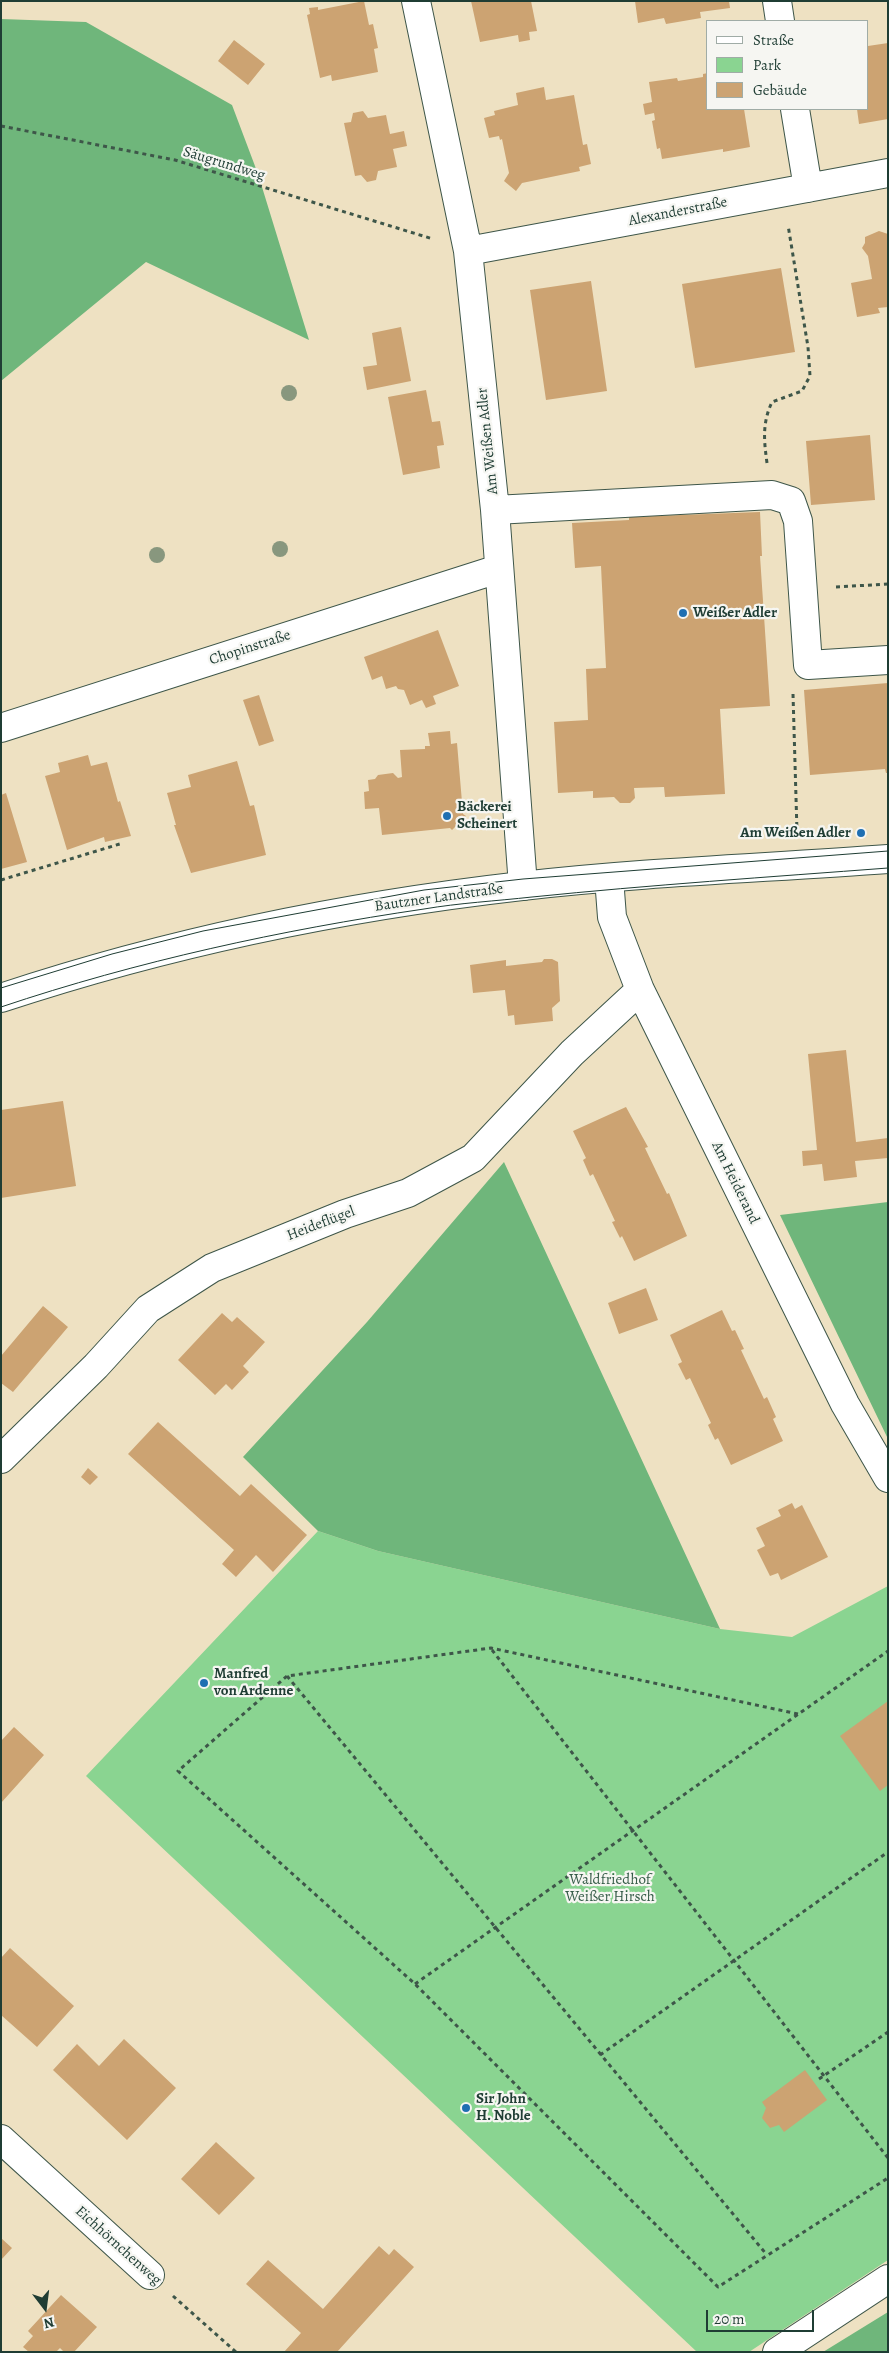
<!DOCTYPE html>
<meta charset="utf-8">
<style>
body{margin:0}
#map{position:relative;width:889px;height:2353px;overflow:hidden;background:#eee1c2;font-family:Alegreya,serif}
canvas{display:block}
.frame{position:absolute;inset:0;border:2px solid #1f3d34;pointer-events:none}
.legend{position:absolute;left:706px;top:20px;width:162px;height:90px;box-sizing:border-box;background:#f6f6f2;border:1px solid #a0aca6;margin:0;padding:6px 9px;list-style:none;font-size:15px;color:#1f3d34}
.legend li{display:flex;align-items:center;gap:10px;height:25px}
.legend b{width:25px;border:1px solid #a0aca6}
.north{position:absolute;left:20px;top:2283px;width:50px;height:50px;-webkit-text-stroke:4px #f6f6f2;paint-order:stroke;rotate:165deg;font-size:14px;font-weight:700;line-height:20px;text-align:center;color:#1f3d34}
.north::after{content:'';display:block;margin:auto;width:18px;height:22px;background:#1f3d34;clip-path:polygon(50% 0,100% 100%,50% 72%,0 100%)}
.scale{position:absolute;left:706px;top:2310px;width:108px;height:22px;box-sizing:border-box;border:2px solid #1f3d34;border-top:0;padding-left:6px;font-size:15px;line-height:18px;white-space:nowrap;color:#1f3d34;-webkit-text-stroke:4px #f6f6f2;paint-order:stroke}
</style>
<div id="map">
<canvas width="889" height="2353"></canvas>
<div class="frame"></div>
<ul class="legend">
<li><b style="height:6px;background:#fff"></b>Straße</li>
<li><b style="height:14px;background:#8ad491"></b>Park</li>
<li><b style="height:14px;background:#cca372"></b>Gebäude</li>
</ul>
<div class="north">N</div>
<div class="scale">20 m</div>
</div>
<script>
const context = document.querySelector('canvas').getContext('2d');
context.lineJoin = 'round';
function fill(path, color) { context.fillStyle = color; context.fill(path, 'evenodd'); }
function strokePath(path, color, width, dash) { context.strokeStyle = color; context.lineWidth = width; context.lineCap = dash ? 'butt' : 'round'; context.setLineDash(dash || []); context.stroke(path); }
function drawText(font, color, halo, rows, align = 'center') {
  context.font = font + ' Alegreya,serif'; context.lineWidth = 4.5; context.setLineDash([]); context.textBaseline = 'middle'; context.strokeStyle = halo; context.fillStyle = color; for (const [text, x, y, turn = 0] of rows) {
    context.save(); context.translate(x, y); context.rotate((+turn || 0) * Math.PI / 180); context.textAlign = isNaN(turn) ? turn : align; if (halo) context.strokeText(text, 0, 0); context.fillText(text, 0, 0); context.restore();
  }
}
fill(new Path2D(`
 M318,1531L378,1551L720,1629L792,1637L888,1586V2260L749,2352H697L86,1776Z`), '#8ad491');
fill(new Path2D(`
 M1,19L86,22L232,105L258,174L309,340L146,262L1,381Z
 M504,1162L720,1629L378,1551L318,1531L243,1457L367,1322Z
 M888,1202V1439L780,1215Z
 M888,2312V2352H823Z`), '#6fb67b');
fill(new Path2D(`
 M364,1L369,25L373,24L378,48L374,49L378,72L332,81L331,75L320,78L307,15L310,14L309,8L318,7V10Z
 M471,1H531L537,31L529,32L530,40L519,42L518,35L480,42Z
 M635,1H729L730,8L700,12L701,18L666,24L664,18L638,23Z
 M234,40L265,64L248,85L218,61Z
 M888,43V119L859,124L857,109H868V46Z
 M708,73V109H744L750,147L723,152V149L662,159L660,148L657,149L652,121L655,120L654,113L645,115L643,104L652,102L649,82L677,78L678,81L703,77V74Z
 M544,87L546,100L574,95L583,145L587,144L591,164L579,167L580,171L522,183L516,191L504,181L509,173L502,139L500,140L499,136L489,138L484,118L495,115L494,111L518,105L516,93Z
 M363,111L368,118L386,115L390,134L404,131L407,146L393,149L397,167L378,171L376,180L367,182L361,175L355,176L344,123L351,122L353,113Z
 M879,231L888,234V307L878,308L880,313L857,317L851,283L872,279L868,256L862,248L865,243V237Z
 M781,268L795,352L695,368L682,284Z
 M591,281L607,391L546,400L530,290Z
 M401,327L411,381L367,390L363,367L377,365L372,333Z
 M426,390L432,422L440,421L444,445L437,446L440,468L403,475L388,397Z
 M870,435L875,500L811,505L806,441Z
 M760,512L762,556H760L770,706L720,709L725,794L665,797L664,787L634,788L635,798L630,803H620L614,797L593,798V791L558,793L554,722L588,720L586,669L606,668L601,566L575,568L572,523L629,520V517Z
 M438,630L459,686L433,696L436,704L426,708L422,700L410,705L404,690L398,689L396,686L386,689L382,676L372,680L364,657Z
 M888,683V773H886L885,769L810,775L804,690Z
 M259,695L274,741L259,746L243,700Z
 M450,731L451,744L457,743L463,814L466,816L452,830L450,828L382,835L379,808L365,809L364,792L369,791L368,780L375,779L378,775L393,773L398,778L402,777L400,750L425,749V746H430L428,733Z
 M88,755L91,766L107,762L118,802L120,801L131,836L105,842L104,837L67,850L45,776L60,772L58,763Z
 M237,761L250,806L254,805L266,855L191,873L174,825H176L167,793L191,787L188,775Z
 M6,793L27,862L1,869V795Z
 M544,959H552L558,962L560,1001L552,1008L553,1021L515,1025L514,1015L508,1016L505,990L473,993L470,965L506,960V966L542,962Z
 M846,1050L856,1142L888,1138V1158L855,1161L857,1177L824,1181L822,1164L803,1166L802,1151L817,1150L808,1054Z
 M63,1101L76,1186L1,1198V1110Z
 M626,1107L648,1147L645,1148L667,1194L669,1193L687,1236L634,1261L622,1236L620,1238L612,1222L615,1221L593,1174L590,1176L583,1160L586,1158L573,1131Z
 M646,1288L658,1320L619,1334L608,1303Z
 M43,1306L68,1327L13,1392L1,1383V1356Z
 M722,1310L732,1331L735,1330L744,1349L741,1350L764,1399L767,1397L776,1417L773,1419L783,1441L731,1465L718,1438L715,1440L708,1425L711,1423L690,1378L686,1380L678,1364L682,1362L670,1335Z
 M222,1313L232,1322L237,1317L265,1342L243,1366L249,1372L232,1390L226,1384L215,1395L178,1360Z
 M158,1422L240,1496L251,1484L307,1535L273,1572L256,1555L236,1577L222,1564L234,1550L128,1454Z
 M88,1468L98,1477L90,1485L81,1477Z
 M792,1503L795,1509L802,1505L828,1557L781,1580L778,1573L770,1576L757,1550L765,1546L756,1528L781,1516L778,1510Z
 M888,1701V1785L880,1791L840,1736Z
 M14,1727L44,1755L1,1803V1741Z
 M10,1948L74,2006L37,2047L1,2015V1958Z
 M124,2039L176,2088L127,2140L53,2070L77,2044L99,2066Z
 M805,2070L827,2100L784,2132L779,2125L770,2128L762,2118L766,2108L762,2102Z
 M216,2142L255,2178L219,2215L181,2179Z
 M1,2238L12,2248L1,2260Z
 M379,2246L389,2255L394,2249L414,2267L337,2352H284L301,2333L246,2284L268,2260L323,2309Z
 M61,2295L97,2327L74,2352H64L60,2348L56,2352H29L23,2347L33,2336L28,2331Z`), '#cca372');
const minor = new Path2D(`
 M416,1L468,251L495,510L523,886
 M777,1L780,21
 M795,109L808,188
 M468,251L888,173
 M495,510L772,495L791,501L798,521L808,665L888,660
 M1,728L498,569
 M609,878L612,917L640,990L845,1404L888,1478
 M1,1459L96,1366L148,1309L212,1268L345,1214L408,1193L473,1158L572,1053L640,990
 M1,2139L150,2275
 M777,2352L888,2279`);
const major = new Path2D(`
 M1,998C170,942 346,906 522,886C644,872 766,868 888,859`);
strokePath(minor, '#3e5649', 30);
strokePath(major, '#3e5649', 30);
strokePath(new Path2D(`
 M1,126L175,160L433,239
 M767,463C764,441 762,423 772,402L802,391L810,376L808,347L788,225
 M836,587L888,584
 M793,694L797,832
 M1,880L123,843
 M492,1650L888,2158
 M287,1676L767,2255
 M798,1714L491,1648L287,1676L178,1771L415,1984L718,2287L888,2178
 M415,1984L888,1651
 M600,2055L888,1852
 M819,2079L888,2032
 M173,2296L236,2352`), '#3e5649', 3, [4, 4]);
strokePath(minor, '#fff', 28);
strokePath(major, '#fff', 28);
strokePath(new Path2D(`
 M1,988L112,954L203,931L424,890L523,879L888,851
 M1,1007C138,961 281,930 424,909C459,903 496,901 532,897C650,885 769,877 888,868`), '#1f3d34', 1);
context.fillStyle = '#88977e';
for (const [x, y] of [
 [289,393],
 [280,549],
 [157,555]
]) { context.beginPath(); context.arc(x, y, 8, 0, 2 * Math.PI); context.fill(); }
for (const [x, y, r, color] of [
 [683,613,5,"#1f6fb2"],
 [447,816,5,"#1f6fb2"],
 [861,833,5,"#1f6fb2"],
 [204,1683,5,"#1f6fb2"],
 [466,2108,5,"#1f6fb2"]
]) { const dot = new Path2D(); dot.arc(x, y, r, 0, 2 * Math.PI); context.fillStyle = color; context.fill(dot); strokePath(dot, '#f6f6f2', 2); }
drawText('15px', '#1f3d34', '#f6f6f2', [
 ["Säugrundweg",224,164,17],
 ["Alexanderstraße",678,212,-11],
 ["Am Weißen Adler",488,441,-96],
 ["Chopinstraße",250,648,-18],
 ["Bautzner Landstraße",439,898,-8],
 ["Am Heiderand",735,1183,64],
 ["Heideflügel",321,1224,-21],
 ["Eichhörnchenweg",118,2246,42]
]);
drawText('bold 15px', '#1f3d34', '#f6f6f2', [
 ["Weißer Adler",693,613],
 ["Bäckerei",457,807],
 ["Scheinert",457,824],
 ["Am Weißen Adler",851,833,"right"],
 ["Manfred",214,1674],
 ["von Ardenne",214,1691],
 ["Sir John",476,2099],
 ["H. Noble",476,2116]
], 'left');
drawText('15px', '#345b47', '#f6f6f2', [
 ["Waldfriedhof",610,1880],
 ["Weißer Hirsch",610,1897]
]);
</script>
